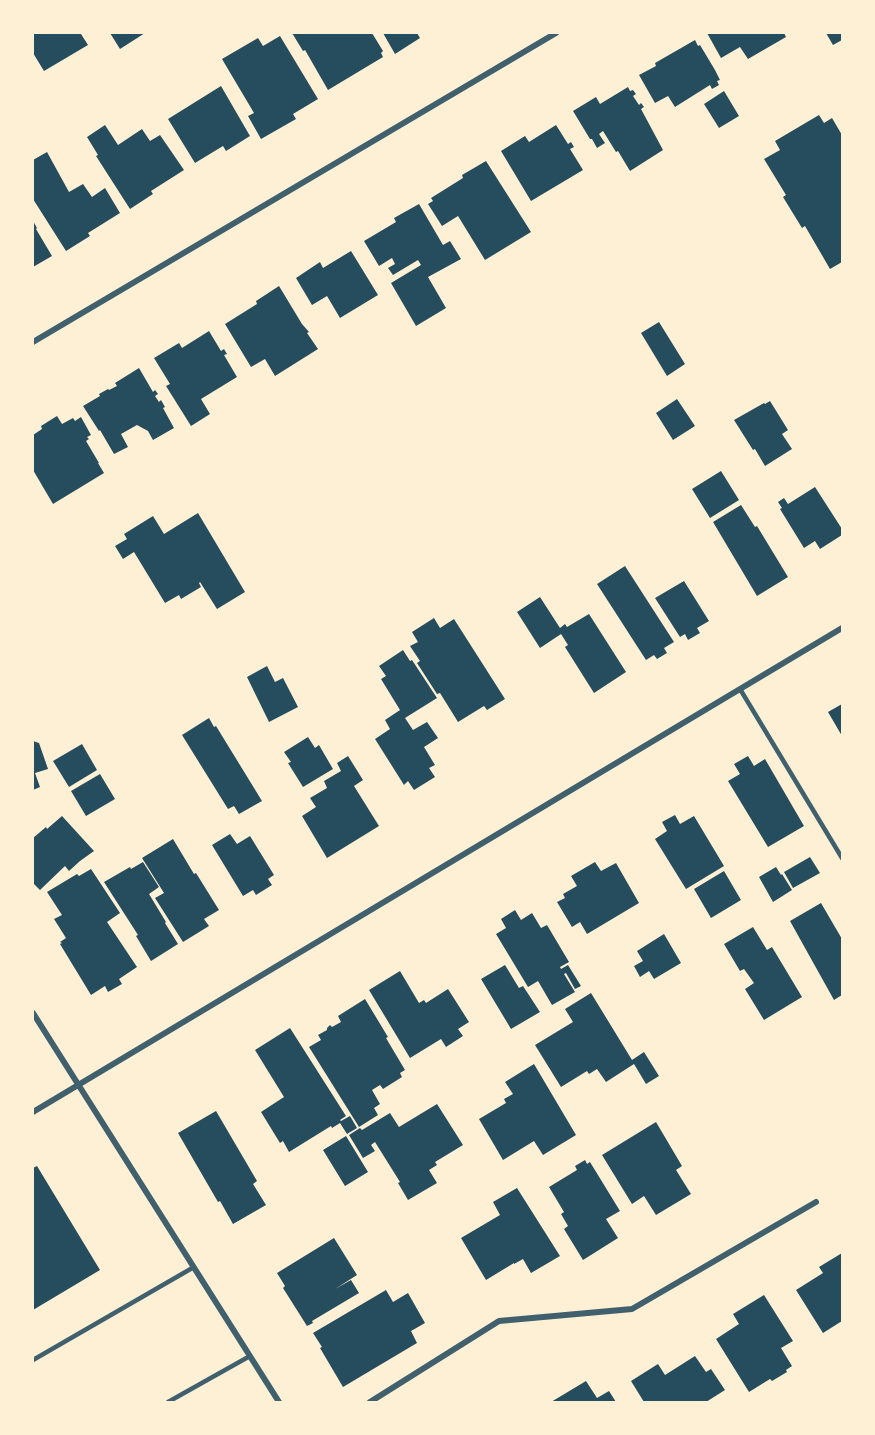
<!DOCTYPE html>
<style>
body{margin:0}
#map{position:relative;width:875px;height:1435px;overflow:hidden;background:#fdf0d5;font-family:"Fira Sans Condensed",sans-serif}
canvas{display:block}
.frame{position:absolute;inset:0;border:34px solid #fdf0d5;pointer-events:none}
</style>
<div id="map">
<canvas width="875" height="1435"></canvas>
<div class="frame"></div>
</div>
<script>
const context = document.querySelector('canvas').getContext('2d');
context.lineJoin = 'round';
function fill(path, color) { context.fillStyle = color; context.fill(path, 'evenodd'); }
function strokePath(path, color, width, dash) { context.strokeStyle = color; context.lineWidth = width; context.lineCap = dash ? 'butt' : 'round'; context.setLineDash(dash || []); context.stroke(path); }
fill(new Path2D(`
 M33,33H84L81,34L88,45L44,71L33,53Z
 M110,33H145L120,49Z
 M292,33H372L383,51L381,53L383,57L328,90L305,50L303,51Z
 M383,33H417L420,38L395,54Z
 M707,33H784L786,37L748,59L740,47L721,58Z
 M826,33H842V40L833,45Z
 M280,36L318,99L293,114L296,119L261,139L248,116L254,113L222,59L258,38L263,46Z
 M695,40L698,46L700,45L715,70L720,80L717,81L719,85L712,89L710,85L675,107L668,96L655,103L639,75L656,66L655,63Z
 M221,86L250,136L226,151L223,146L195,163L168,119Z
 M628,87L630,91L633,90L636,94L633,96L639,105L641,103L644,107L641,109L663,150L630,171L618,151L616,152L603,131L599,134L605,143L597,148L592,139H590L573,111L596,97L600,104Z
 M724,91L739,116L719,128L704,104Z
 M819,115L824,123L832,118L842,135V262L830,269L805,226L802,228L783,197L786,195L764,159L780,150L775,141Z
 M105,125L118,145L142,129L150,141L160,135L184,170L151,191L153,194L130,209L96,156L98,155L87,137Z
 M556,125L568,144L571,142L574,147L570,149L583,170L531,201L501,151L525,136L529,142Z
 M47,152L69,192L83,184L92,197L105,188L120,213L88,233L90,236L66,251L33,199V160Z
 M486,161L531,232L485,260L458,216L442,226L428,204L433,201L431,198L463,178L462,175Z
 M419,204L443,245L450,241L461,259L428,277L446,308L416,326L391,283L421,265L418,260L393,275L388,268L395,264L392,258L379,266L364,241L396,222L394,218Z
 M33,221L37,228L36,229L52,256L33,267Z
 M351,251L378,295L340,318L327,296L312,305L296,278L320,262L323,268Z
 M279,286L302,324L309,332L307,333L318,349L275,376L265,359L251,367L225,324L257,304L256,301Z
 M659,322L685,364L667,376L641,333Z
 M209,331L221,351L224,349L227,354L224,355L237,377L201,399L210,414L191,426L166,386L170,384L154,358L179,343L182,348Z
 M139,368L153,392L155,390L158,394L155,396L159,402L161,400L165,407L163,408L174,428L153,440L148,431L137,425L121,434L128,447L114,454L100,430L99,431L83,406L100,396L99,394L108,389L109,390L117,386L115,383Z
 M677,399L695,426L673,440L656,413Z
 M770,401L788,430L782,434L792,449L765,466L755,449L753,450L734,420L764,403L765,404Z
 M57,416L62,424L73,418L75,421L81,417L91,435L87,437L89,439L86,441L99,463H98L104,473L53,504L33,470V435L42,429L41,426Z
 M721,471L739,500L710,518L692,489Z
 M815,487L842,529V535L820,549L815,541L804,548L780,509L782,508L778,502L784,498L788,504Z
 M741,505L755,527L757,526L788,577L757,596L713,522Z
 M198,513L245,592L217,609L200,582L199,583L201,587L181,599L179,595L165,603L134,552L123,559L115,546L127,539L124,534L153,516L164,534Z
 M625,566L674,642L664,648L667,653L657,659L654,655L646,660L597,584Z
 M684,581L709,621L697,628L700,633L688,640L685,634L680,637L655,598Z
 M540,597L560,628L565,624L567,627L589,614L626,672L594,693L565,647L568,645L561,634L540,648L517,612Z
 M434,618L440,628L454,619L505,699L487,710L484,706L458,722L440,693L437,694L417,663L420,661L410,646L418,642L412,632Z
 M403,650L410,661L412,660L437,698L405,718L413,730L427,722L438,738L424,747L435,765L429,768L435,777L414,790L408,781L404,785L375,739L390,729L385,720L400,710L381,679L386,676L379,666Z
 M267,666L275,682L283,678L298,707L269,722L247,677Z
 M842,704V736L828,712Z
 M209,718L214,727L216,726L262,801L239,814L234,806L228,809L182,735Z
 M308,737L315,748L319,745L333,769L303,787L288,763L291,762L284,752Z
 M33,741L39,743L48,769L35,773L40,787L33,790Z
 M82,744L97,770L69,787L53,761Z
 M348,756L363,780L354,786L379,826L327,858L302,816L316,807L310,798L327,788L324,781L341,771L337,763Z
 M748,756L754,766L765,759L804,826L768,847L728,781L740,774L734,764Z
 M100,774L115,799L86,816L71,791Z
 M675,815L680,824L694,816L724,866L686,889L655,839L667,831L662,822Z
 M62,816L94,851L80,861L69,871L65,866L40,890L33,883V838L46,827L47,829Z
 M230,834L237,844L250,836L274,875L268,879L272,885L256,895L253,890L243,896L212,845Z
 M173,839L194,874L196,873L219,910L204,919L209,926L183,942L155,898L164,893L142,858Z
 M810,857L820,873L793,888L784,872Z
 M143,862L159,887L149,894L166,922L165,923L178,944L151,961L136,936L138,935L104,882L130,867L131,869Z
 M595,862L601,871L616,863L639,903L587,934L580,922L572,927L557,902L565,898L563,894L577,886L571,876Z
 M776,867L781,875L782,874L792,890L773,902L759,877Z
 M91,869L120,913L107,922L137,967L119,979L122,984L108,992L105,986L91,995L60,944L62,943L60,942L66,938L54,919L62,915L47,892L77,874L79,876Z
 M724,871L741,900L711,918L694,889Z
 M821,903L842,939V995L834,1000L790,921Z
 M515,910L521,920L532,913L541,928L547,925L569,962L560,967L561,969L568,965L581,986L575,989L566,973L564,974L575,992L552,1005L538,981L528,987L496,934L506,928L501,919Z
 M753,927L767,950L772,947L802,997L764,1020L745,989L754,983L744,969L740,971L724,944Z
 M664,934L681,963L654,979L649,971L640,977L634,966L643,961L637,951Z
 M505,965L519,988L523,986L540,1012L511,1029L481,979Z
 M400,971L419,1003L424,1000L426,1003L448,989L469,1022L458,1029L463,1036L446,1047L441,1039L410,1058L369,990Z
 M591,993L632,1060L644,1052L659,1076L646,1084L634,1064L606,1082L597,1069L589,1074L587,1071L561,1087L535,1045L573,1022L565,1009Z
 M365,999L388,1037L386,1038L405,1070L400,1073L402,1077L383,1089L380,1085L372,1090L380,1104L374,1108L378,1115L359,1127L309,1047L321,1040L318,1035L327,1030V1028L330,1025L332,1027L341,1022L338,1016Z
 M290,1028L346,1116L340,1120L341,1121L350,1116L357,1128L347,1134L340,1123L332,1128L331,1126L289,1152L283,1141L280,1143L261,1112L284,1097L255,1050Z
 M534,1064L576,1135L543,1155L534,1141L503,1160L479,1119L506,1103L504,1099L513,1094L505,1082Z
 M437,1104L463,1145L435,1162L437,1165L429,1170L437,1183L408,1200L398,1183L400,1182L375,1142L371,1145L375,1151L363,1158L349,1135L360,1128L362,1130L390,1113L399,1127Z
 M216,1111L257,1181L253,1184L266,1205L233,1224L220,1201L218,1202L178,1133Z
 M656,1122L682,1166L676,1170L691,1194L656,1215L644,1196L632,1204L602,1155Z
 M346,1136L368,1172L345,1186L323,1150Z
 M585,1160L587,1164L590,1162L620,1211L606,1219L618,1238L583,1260L564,1229L568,1226L561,1214L564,1212L549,1187L577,1170L575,1166Z
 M37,1166L100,1270L33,1310V1168Z
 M517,1188L560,1256L531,1273L523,1259L514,1264V1263L486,1280L461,1238L500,1215L493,1202Z
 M334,1238L357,1275L335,1289L351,1280L359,1293L312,1321L313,1323L307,1326L283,1288L285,1286L277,1273Z
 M842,1253V1321L823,1333L796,1290L823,1273L819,1267Z
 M386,1290L393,1302L408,1293L425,1323L411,1331L417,1343L343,1387L320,1348L322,1347L313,1333Z
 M764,1295L793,1341L781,1348L792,1366L786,1370L787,1372L772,1381L770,1379L749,1392L716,1339L739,1324L733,1314Z
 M695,1356L706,1372L711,1369L725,1390L706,1402H644L631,1381L658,1364L665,1375Z
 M586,1381L597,1398L609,1391L616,1402H551Z`), '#264d5e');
strokePath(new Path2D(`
 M740,689L842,858
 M33,1360L194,1267
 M168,1402L250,1356`), '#3f606c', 4.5);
strokePath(new Path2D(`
 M33,342L556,33
 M33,1013L279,1402
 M33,1112L842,628
 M370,1402L499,1321L632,1309L816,1202`), '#3f606c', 6);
</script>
